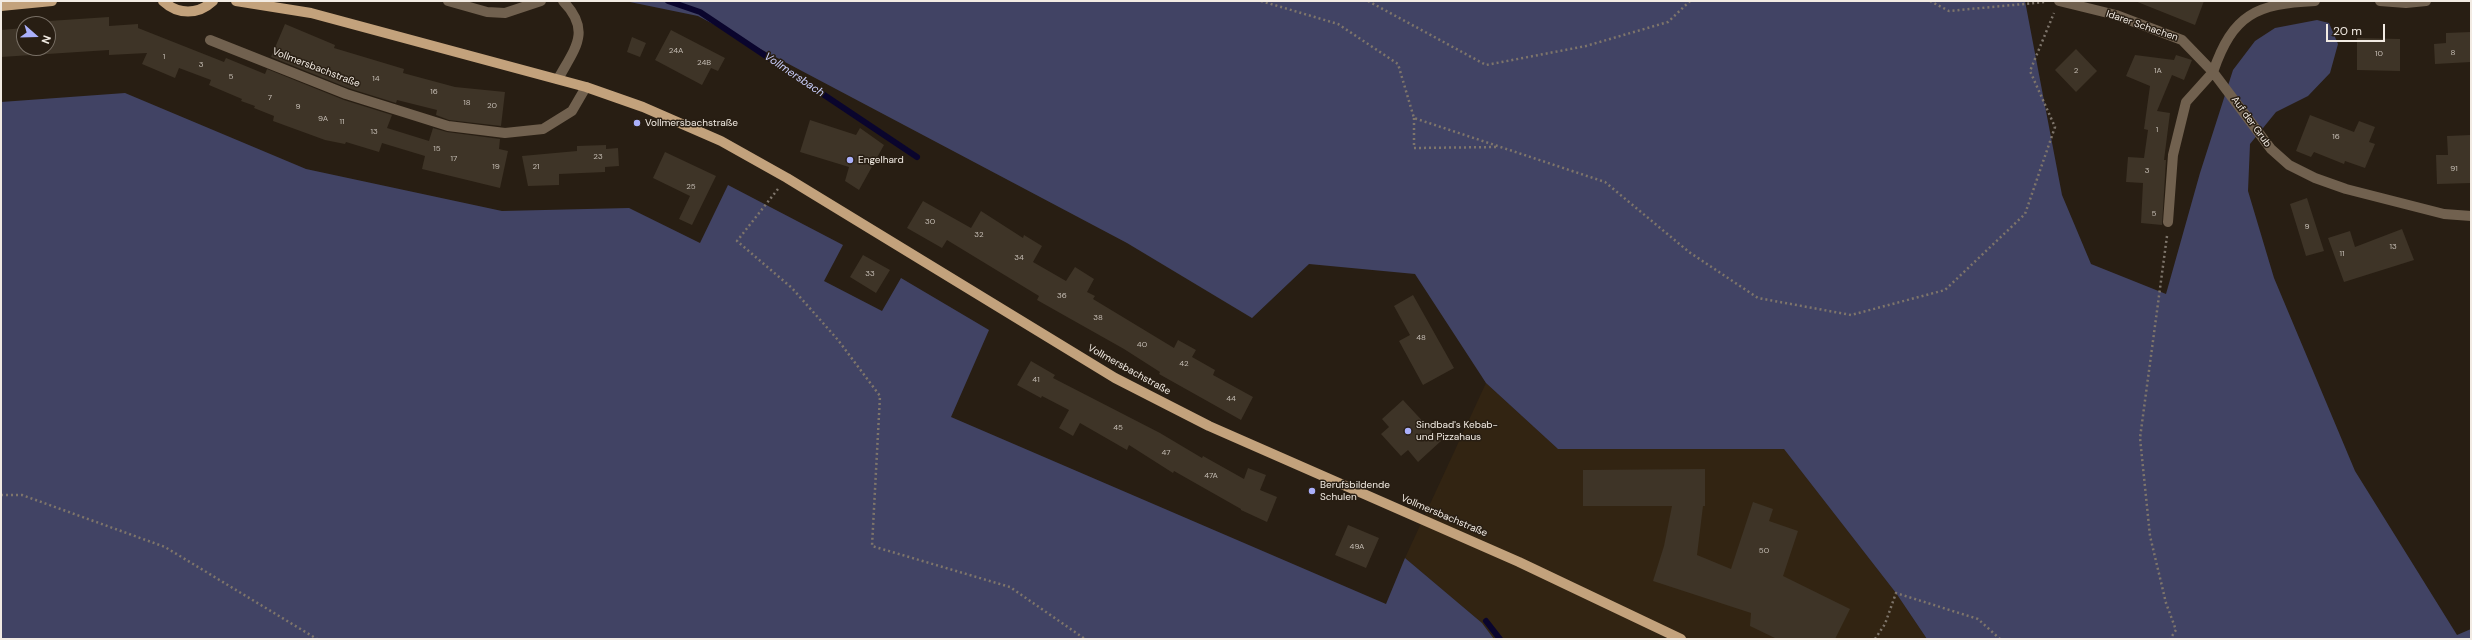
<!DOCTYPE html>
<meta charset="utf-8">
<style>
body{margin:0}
#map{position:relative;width:2472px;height:640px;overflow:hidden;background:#281e13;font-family:"DM Sans",sans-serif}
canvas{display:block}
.frame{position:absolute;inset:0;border:2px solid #f2ebe3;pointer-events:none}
.north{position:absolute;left:16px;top:16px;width:40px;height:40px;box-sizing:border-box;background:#281e13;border:1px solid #797066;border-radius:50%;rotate:110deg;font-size:11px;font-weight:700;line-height:16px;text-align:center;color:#f2ebe3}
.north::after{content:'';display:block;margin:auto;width:14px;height:18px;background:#aab0fb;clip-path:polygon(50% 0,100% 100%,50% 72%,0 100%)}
.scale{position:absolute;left:2326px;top:24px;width:59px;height:18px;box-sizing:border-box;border:2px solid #f2ebe3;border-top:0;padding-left:5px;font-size:12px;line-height:14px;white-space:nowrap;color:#f2ebe3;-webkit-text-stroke:3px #281e13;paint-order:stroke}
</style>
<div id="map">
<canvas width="2472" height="640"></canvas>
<div class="frame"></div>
<div class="north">N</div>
<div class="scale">20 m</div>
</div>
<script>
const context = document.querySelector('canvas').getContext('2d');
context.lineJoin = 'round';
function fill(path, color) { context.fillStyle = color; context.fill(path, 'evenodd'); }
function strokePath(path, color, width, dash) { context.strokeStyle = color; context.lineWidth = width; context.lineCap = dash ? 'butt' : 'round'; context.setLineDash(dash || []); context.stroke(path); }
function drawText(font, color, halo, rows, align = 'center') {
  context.font = font + ' "DM Sans",sans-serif'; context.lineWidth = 3; context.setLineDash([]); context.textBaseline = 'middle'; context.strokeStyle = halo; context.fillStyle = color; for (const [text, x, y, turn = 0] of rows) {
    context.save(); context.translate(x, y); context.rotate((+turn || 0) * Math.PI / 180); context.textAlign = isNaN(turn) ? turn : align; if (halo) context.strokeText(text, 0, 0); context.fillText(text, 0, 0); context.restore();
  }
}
fill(new Path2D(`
 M1486,383L1558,449H1784L1896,593L1927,639H1494L1482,623L1405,558Z`), '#322412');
fill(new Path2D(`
 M625,1H2025L2062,195L2091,264L2166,294L2200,173L2233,70L2255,41L2275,28L2317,20L2329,23L2338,44L2330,73L2308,96L2276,112L2250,144L2248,191L2274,278L2355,471L2457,635L2471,629V639H1927L1896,593L1784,449H1558L1486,383L1415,274L1309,264L1252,318L1127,243L698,16Z
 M125,93L306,169L502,211L629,208L700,243L728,185L843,245L824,281L882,311L901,278L989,330L951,417L1386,604L1405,558L1482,623L1494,639H1V102Z`), '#414364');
strokePath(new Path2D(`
 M668,1L700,12L917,157
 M1486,621L1500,639`), '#0a052d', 6);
fill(new Path2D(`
 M2135,1H2204L2195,25Z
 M109,17V26L138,24V28L224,62L226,58L265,74L267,69L344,100L392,115L387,128L429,141L433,128L447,132L500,139L499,149L508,151L500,188L422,169L425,156L382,143L379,152L346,142L345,144L325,140L273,121L274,116L254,108L255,106L241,101L242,99L209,85L211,80L179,68L175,78L142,64L147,53L109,55V50L1,57V30L24,28V48H48L49,21Z
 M285,24L335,45L334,48L404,69L403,73L455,87L505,92L501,126L449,120L436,115L437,110L397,100L396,103L348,88L271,57Z
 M671,30L725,58L718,71L711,68L702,85L655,60Z
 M2471,32V62L2435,64L2434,44L2446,43V33Z
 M632,37L646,43L640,57L627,52Z
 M2357,38L2400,39V71L2357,70Z
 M2076,49L2097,71L2076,92L2055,70Z
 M2135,55L2174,60L2176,55L2192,60L2184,80L2172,75L2157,111L2170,113L2164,160H2166L2162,225L2141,223L2143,183L2126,182L2128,157L2144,158L2148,130L2144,129L2150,86L2126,76Z
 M2310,115L2354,132L2359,121L2375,127L2369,142L2375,144L2365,168L2345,161L2344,164L2314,152L2311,157L2296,151Z
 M810,120L856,135L860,128L884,145L859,190L845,181L849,167L800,152Z
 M2471,135V183L2437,184L2436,155H2448L2447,136Z
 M606,145V149L618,148L619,166L605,167V172L559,174V185L528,186L522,156L577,151V146Z
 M665,152L716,176L692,225L679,219L690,196L653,178Z
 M2307,198L2324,251L2306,256L2290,204Z
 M923,201L971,228L981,211L1023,238L1024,235L1042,246L1033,262L1066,281L1075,267L1094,279L1087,292L1095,296L1093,299L1174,348L1178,340L1196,350L1192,357L1215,370L1213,375L1253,397L1241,420L1159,374L1160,372L1124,349L1037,300L1039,296L947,240L942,248L907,228Z
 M2402,229L2414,260L2344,282L2328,238L2350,231L2355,247Z
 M863,255L890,270L876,293L850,277Z
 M1413,295L1454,368L1423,385L1399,341L1410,335L1394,306Z
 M1031,361L1055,375L1053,378L1160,433L1202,458L1203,456L1244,479L1248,468L1266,475L1260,490L1277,497L1267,522L1241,510V509L1174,471L1173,473L1129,445L1127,450L1080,423L1073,436L1059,428L1069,410L1042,396L1041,398L1017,385Z
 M1403,400L1441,441L1418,462L1408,450L1401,456L1381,434L1389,427L1382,419Z
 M1705,469V506H1703L1697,555L1731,569L1753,502L1773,509L1769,521L1798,531L1783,576L1850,609L1835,639H1777L1750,626L1751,613L1653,581L1664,546L1672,506H1583V470Z
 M1348,525L1379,538L1366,568L1335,555Z`), '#3e3427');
strokePath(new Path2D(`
 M1261,1L1338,24L1398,64L1414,118L1605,182L1689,252L1758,298L1851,315L1945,290L2025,214L2055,127L2030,71L2054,13
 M1368,1L1486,65L1586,46L1668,22L1690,1
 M1930,1L1949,11L2045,2
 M1414,118V148L1498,147
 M778,189L737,241L792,288L838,340L880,396L872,546L1010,587L1085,639
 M2167,236L2140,438L2150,536L2166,603L2176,630L2170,639
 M1,495H22L165,547L317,639
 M1875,639L1885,624L1896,593L1978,619L2000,639`), '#7e756b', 2.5, [2, 3]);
strokePath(new Path2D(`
 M448,1L487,12L505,13L541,1
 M2059,1L2116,15L2182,40L2213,72L2186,102L2173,155L2168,222
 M2315,1C2256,4 2233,14 2213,72L2271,149L2289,165L2315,178L2346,189L2444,214L2471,216
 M2380,1L2406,3L2426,1
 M210,40L346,94L448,126L505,133L543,129L572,111L586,87
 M558,79C575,48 592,31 563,1`), '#71614f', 10);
strokePath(new Path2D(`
 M163,1C178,15 198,15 213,1
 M236,1L311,13L586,87L643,107L721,141L787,178L1115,378L1209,426L1519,562L1681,639
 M1,6L52,1`), '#c3a27c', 10);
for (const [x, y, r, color] of [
 [637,123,4,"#aab0fb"],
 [850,160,4,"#aab0fb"],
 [1408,431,4,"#aab0fb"],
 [1312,491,4,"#aab0fb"]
]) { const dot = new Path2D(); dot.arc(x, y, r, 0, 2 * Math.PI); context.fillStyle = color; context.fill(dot); strokePath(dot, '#281e13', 1.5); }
drawText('8px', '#c5bdb4', null, [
 ["24A",676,51],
 ["8",2453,53],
 ["10",2379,54],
 ["1",164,57],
 ["24B",704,63],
 ["3",201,65],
 ["2",2076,71],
 ["1A",2158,71],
 ["5",231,77],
 ["14",376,79],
 ["16",434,92],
 ["7",270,98],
 ["18",467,103],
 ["20",492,106],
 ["9",298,107],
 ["9A",323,119],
 ["11",342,122],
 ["1",2157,130],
 ["13",374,132],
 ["16",2336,137],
 ["15",437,149],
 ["23",598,157],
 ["17",454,159],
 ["19",496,167],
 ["21",536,167],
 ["91",2454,169],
 ["3",2147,171],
 ["25",691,187],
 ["5",2154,214],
 ["30",930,222],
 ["9",2307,227],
 ["32",979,235],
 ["13",2393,247],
 ["11",2342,254],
 ["34",1019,258],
 ["33",870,274],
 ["36",1062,296],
 ["38",1098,318],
 ["48",1421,338],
 ["40",1142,345],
 ["42",1184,364],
 ["41",1036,380],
 ["44",1231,399],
 ["45",1118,428],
 ["47",1166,453],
 ["47A",1211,476],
 ["49A",1357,547],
 ["50",1764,551]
]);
drawText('10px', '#f2ebe3', '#281e13', [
 ["Idarer Schachen",2142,26,19],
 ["Vollmersbachstraße",316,68,21],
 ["Auf der Grub",2251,122,54],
 ["Vollmersbachstraße",1129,370,29],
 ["Vollmersbachstraße",1444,516,23]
]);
drawText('10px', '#f2ebe3', '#281e13', [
 ["Vollmersbachstraße",645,123],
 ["Engelhard",858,160],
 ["Sindbad's Kebab-",1416,425],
 ["und Pizzahaus",1416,437],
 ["Berufsbildende",1320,485],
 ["Schulen",1320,497]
], 'left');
drawText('italic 11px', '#cacffd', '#281e13', [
 ["Vollmersbach",794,75,34]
]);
</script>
